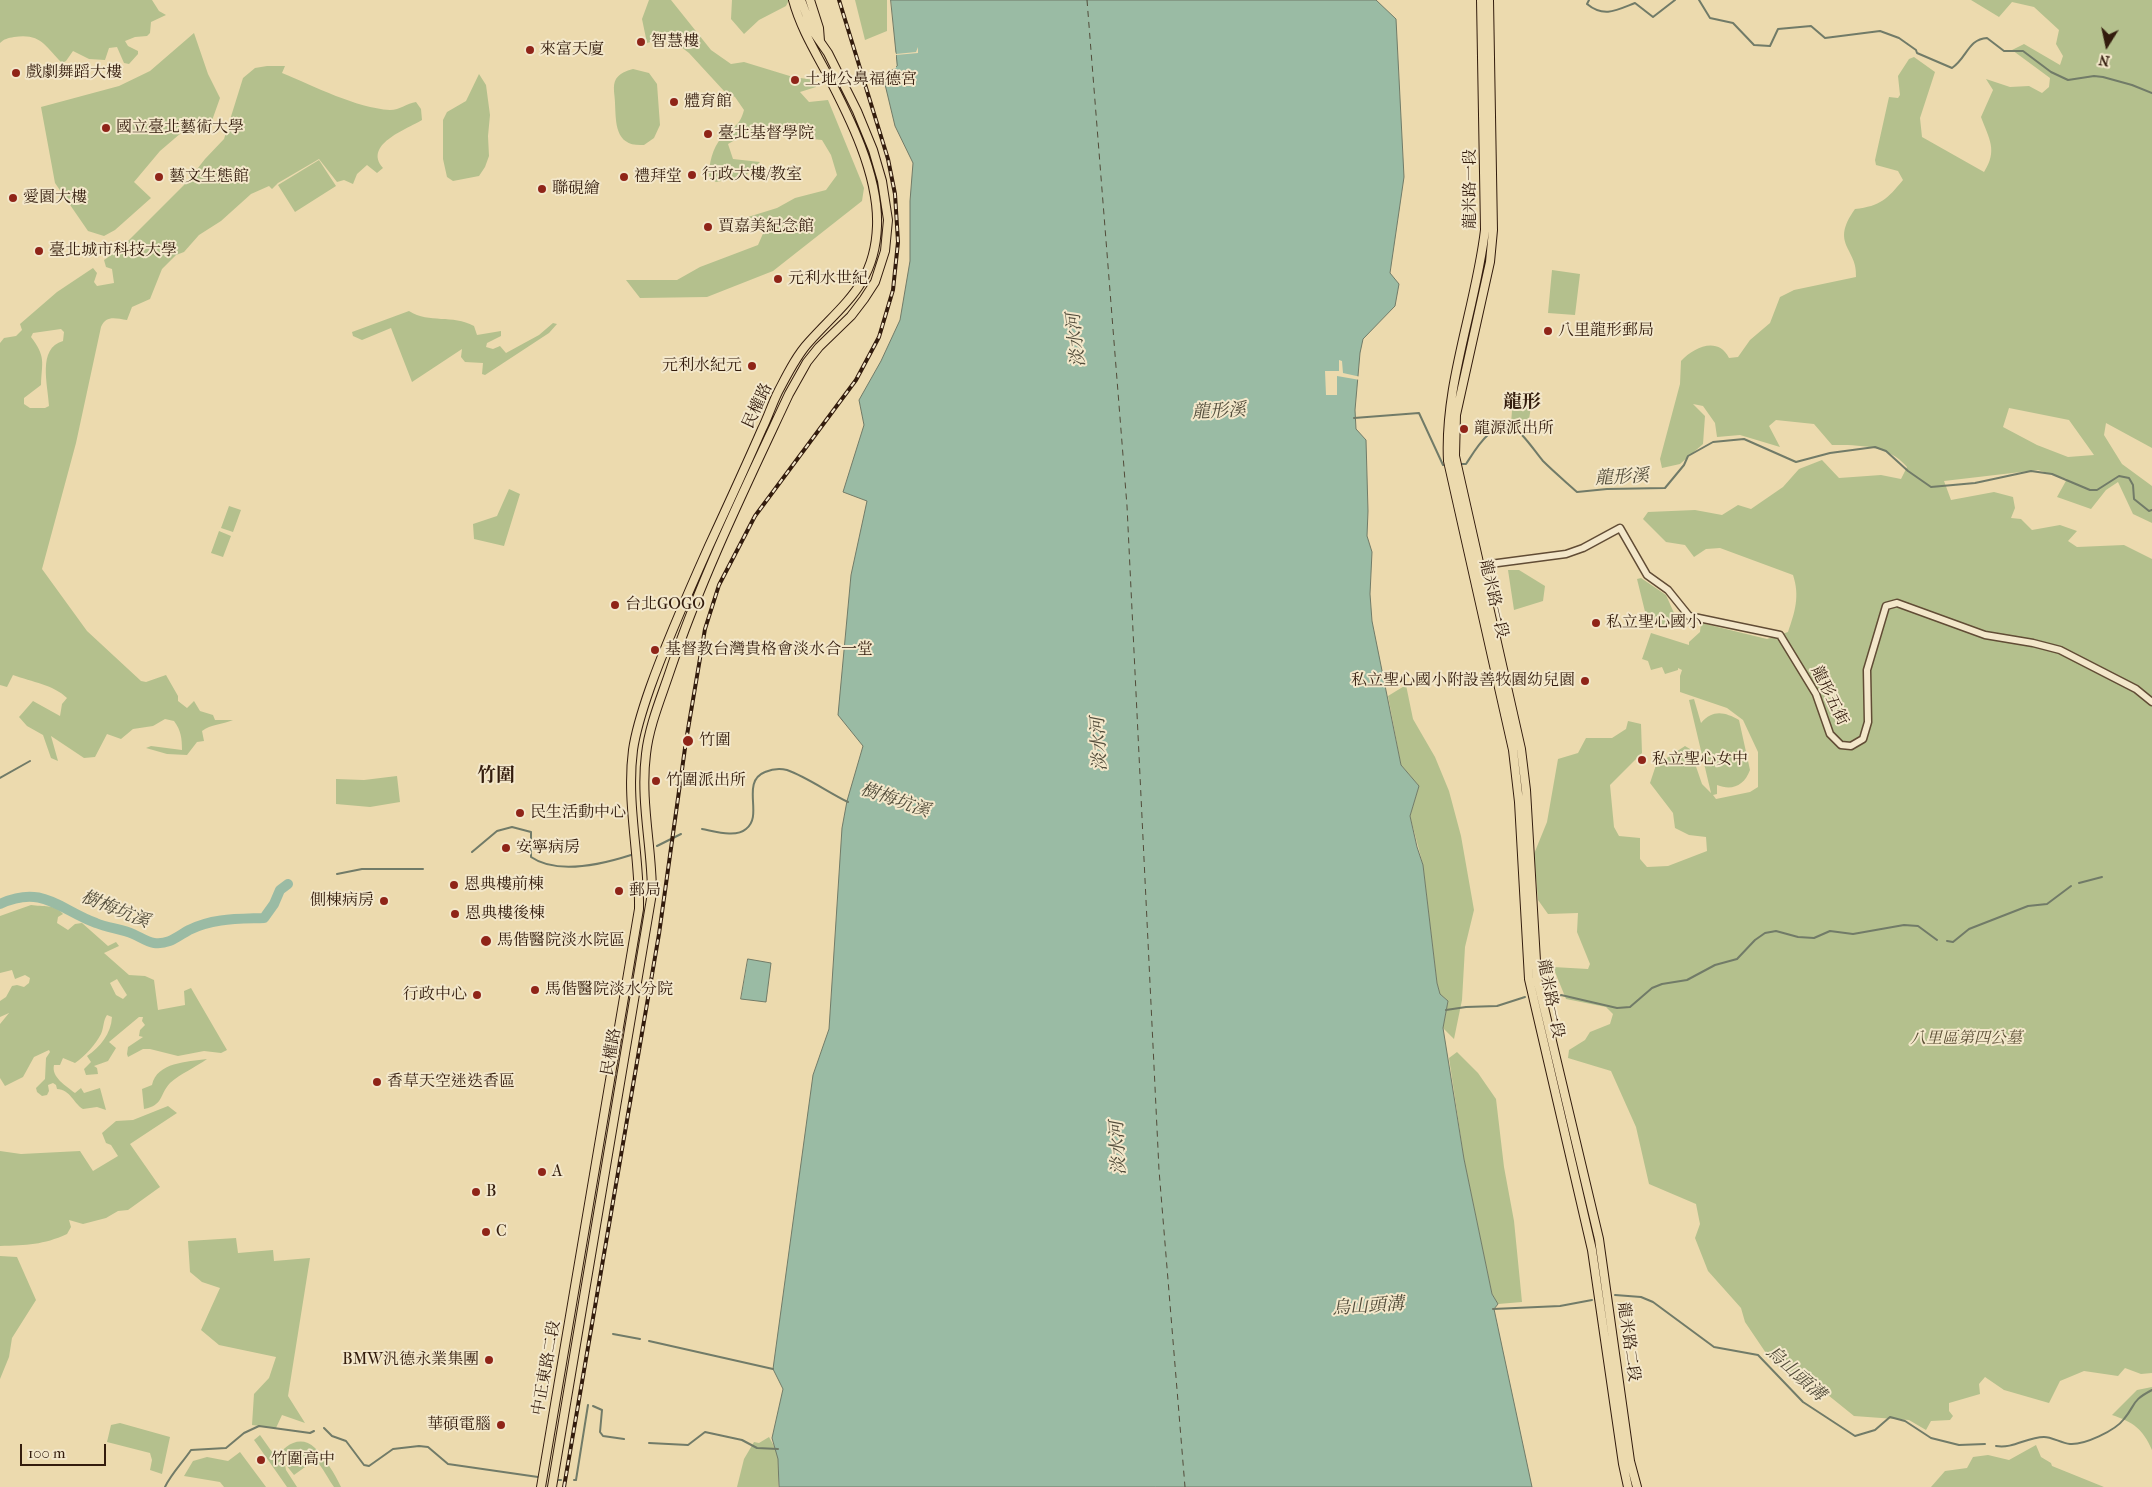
<!DOCTYPE html>
<meta charset="utf-8">
<style>
body{margin:0}
#map{position:relative;width:2152px;height:1487px;overflow:hidden;background:#ecdaae;font-family:"IM FELL French Canon",serif}
canvas{display:block}
.north{position:absolute;left:2082px;top:20px;width:50px;height:50px;-webkit-text-stroke:4px #f3e7ca;paint-order:stroke;rotate:190deg;font-size:14px;font-weight:700;line-height:20px;text-align:center;color:#331c0d}
.north::after{content:'';display:block;margin:auto;width:18px;height:22px;background:#331c0d;clip-path:polygon(50% 0,100% 100%,50% 72%,0 100%)}
.scale{position:absolute;left:20px;top:1444px;width:86px;height:22px;box-sizing:border-box;border:2px solid #331c0d;border-top:0;padding-left:6px;font-size:15px;line-height:18px;white-space:nowrap;color:#331c0d;-webkit-text-stroke:4px #f3e7ca;paint-order:stroke}
</style>
<div id="map">
<canvas width="2152" height="1487"></canvas>
<div class="north">N</div>
<div class="scale">100 m</div>
</div>
<script>
const context = document.querySelector('canvas').getContext('2d');
context.lineJoin = 'round';
function fill(path, color) { context.fillStyle = color; context.fill(path, 'evenodd'); }
function strokePath(path, color, width, dash) { context.strokeStyle = color; context.lineWidth = width; context.lineCap = dash ? 'butt' : 'round'; context.setLineDash(dash || []); context.stroke(path); }
function drawText(font, color, halo, rows, align = 'center') {
  context.font = font + ' "IM FELL French Canon","Noto Serif TC",serif'; context.lineWidth = 4; context.setLineDash([]); context.textBaseline = 'middle'; context.strokeStyle = halo; context.fillStyle = color; for (const [text, x, y, turn = 0] of rows) {
    context.save(); context.translate(x, y); context.rotate((+turn || 0) * Math.PI / 180); context.textAlign = isNaN(turn) ? turn : align; if (halo) context.strokeText(text, 0, 0); context.fillText(text, 0, 0); context.restore();
  }
}
fill(new Path2D(`
 M0,0H152L159,11L166,15L151,22L150,33L147,36L135,37L125,41L128,46L138,51V54L129,64L124,63L117,47L109,48L105,60L89,59L73,51L66,61L62,63C45,46 41,33 14,37C8,38 4,39 0,43Z
 M649,0H671L711,50L731,64L744,62L793,77L815,80L816,87L800,92L809,102L828,100L864,188L862,201L773,271L707,297L640,298L626,280H677L700,267L758,245L769,220L736,233L748,217L777,208L795,198L826,190L837,175L831,155L822,140L749,132L728,144L733,159L760,162L744,177L716,182L709,178C709,163 712,149 722,137C732,125 739,129 744,110L735,97L724,91L689,53L668,37L647,43L642,19Z
 M732,0H789L786,6L759,20L744,34L731,19Z
 M855,0H887V31L865,40Z
 M1945,0H2152V448L2106,423L2104,435L2122,464L2152,486V523L2133,514L2118,482L2106,490L2091,509L2057,497L2067,479L2038,470L1944,481L1951,500L1994,492L2013,497L2015,508L2011,518L2021,519L2032,530L2060,525L2077,531L2068,541L2077,547L2124,545L2152,559V1373L2141,1374L2125,1368L2118,1376L2084,1371L2060,1381L2049,1403L2004,1390L1985,1377L1979,1384L1980,1394L1949,1403V1411L1953,1416L1950,1420L1931,1421L1926,1430L1909,1420L1854,1416L1823,1391L1789,1376L1770,1359L1745,1322L1741,1308L1708,1271L1695,1238L1700,1224L1696,1204L1649,1184L1636,1127L1611,1071L1568,1058L1569,1050L1585,1040L1590,1032L1610,1024L1613,1014L1606,1007L1566,999L1553,967L1588,969L1590,964L1577,932L1578,913L1548,914L1538,900L1534,854L1547,822L1558,759L1578,753L1586,738H1612L1626,729L1628,721L1641,724L1642,753L1610,785L1614,827L1619,836L1640,838V859L1647,867L1668,866L1707,851L1706,837L1689,835L1675,828L1673,813L1650,783L1656,765L1685,746L1690,749L1702,784L1711,793L1689,700L1694,699L1701,723C1713,709 1725,712 1739,720L1750,770C1744,786 1732,791 1717,785V794L1713,795L1716,799L1750,792L1758,787V752L1743,720L1727,708L1680,692V676L1682,670L1678,668V670L1665,674L1662,667L1651,670L1648,661L1642,659L1651,633L1689,645V642L1700,632L1701,623L1767,639L1788,632C1795,612 1800,596 1793,575L1720,548L1706,549L1694,557L1685,545L1666,542L1643,519L1648,512L1695,510L1722,515L1738,505L1751,509L1783,487L1799,469L1822,460L1839,478L1881,475L1901,479L1907,467C1889,445 1859,445 1832,445L1814,424L1776,420L1769,426L1780,447L1740,435L1717,437L1715,423L1703,406L1693,404L1705,416L1703,444L1680,464L1662,468L1660,459L1680,384L1681,361C1694,347 1718,336 1729,358L1738,357L1750,340L1770,323L1780,297L1794,290L1856,277C1858,248 1829,245 1855,209C1881,206 1887,199 1903,180L1898,171L1876,165L1875,160L1889,97L1898,98L1900,95L1898,76L1909,59L1914,57L1935,72L1920,118L1922,137L1984,172C1998,150 1989,139 1981,117L1993,90L1986,79L2010,87L2029,86L2042,93L2049,87L2050,78L2012,50L2024,44L2060,65L2063,56L2056,44L2059,30L2034,7L2012,2L1999,17L1971,0ZM2009,408L2069,420L2094,455L2068,457L2037,445L2003,427Z
 M194,33L208,74L220,98L209,129L195,121L160,151L134,182L151,198L115,230L104,236L88,231L55,183L41,107L119,86L150,71Z
 M267,66H285L282,73C314,86 356,108 390,110C400,110 407,103 416,102L421,109L422,120C405,130 363,145 383,168L377,173L367,165L357,174L353,184L344,180L337,182L319,159L278,183L272,189L269,186L251,194L221,221L199,235L184,252L176,255L162,269L150,299L132,307L127,320C115,318 106,315 101,327L76,443L42,569L87,631L141,681L146,682L166,675L178,696V701L187,708L194,701L200,711L213,715L215,720H233C222,725 211,724 202,731L204,741L197,742L187,755L167,754L146,748L151,746L182,750C182,739 181,730 174,721L165,719L153,726L133,729L121,739L107,734L95,757L84,758L51,736L58,761L51,758L43,735L27,726L19,717L33,701L60,716L62,704L67,698C54,685 32,682 13,675L7,687L0,685V343L4,338L16,336L22,330L20,324L57,292L93,268L97,273L94,282L97,286L114,283L112,269L106,267L104,260L120,249L187,182L205,159L224,139L243,78L255,68ZM61,329L64,332L63,341C37,348 48,385 49,406L45,408H30L24,404V398L41,385C42,361 46,357 31,337L33,333Z
 M633,69L649,73L657,84L660,125L654,138L644,145C615,147 616,124 615,103C615,95 612,86 616,79C620,73 626,71 633,69Z
 M479,74L486,85L490,115L488,136L489,156L485,167L479,176L453,181L447,177L443,159V120L447,112L466,101Z
 M319,160L336,186L295,212L278,185Z
 M1552,270L1580,274L1575,315L1548,313Z
 M409,311C430,324 452,314 474,326L477,335L501,331V336L487,343L486,347L493,349L500,346L506,353L539,335L553,323L557,324L549,333L485,375L482,374L483,363L465,362L461,357L462,349L412,382L391,328L362,340L353,336L352,332Z
 M1513,397L1532,400L1528,426L1511,424Z
 M509,489L520,494L504,546L474,539L473,524L497,516Z
 M229,506L241,510L233,532L221,528Z
 M219,531L231,536L223,557L211,553Z
 M1508,570H1519L1545,586L1543,601L1514,610Z
 M1641,578L1666,595L1678,622L1649,628L1637,579Z
 M1406,685L1413,719L1435,757L1449,791L1461,836L1474,910L1465,947L1462,1000L1454,1039L1443,1028L1448,1001L1440,994L1437,983L1423,865L1410,816L1419,786L1401,765L1388,696Z
 M397,776L400,802L370,807L336,804V779L364,780Z
 M31,905C43,907 55,904 63,914L58,917L57,923L68,930L75,924L82,923L108,946L116,942L119,946L104,953L129,975L145,976L154,980L158,1010L185,1005L184,991L191,988L227,1050L221,1053L204,1051L178,1056L150,1049H143L128,1057L127,1054L128,1047L143,1037L139,1036L140,1030L145,1025L142,1021L143,1017H139L109,1042L116,1048L108,1061L94,1066L97,1068L98,1074L86,1075L84,1069L91,1062L87,1056C100,1047 111,1034 112,1017L107,1015C103,1021 104,1027 101,1034C96,1044 85,1056 75,1063L63,1058L60,1065H54C51,1077 66,1086 75,1093L81,1088L84,1093L100,1088L106,1110L97,1107L83,1109C74,1104 70,1089 57,1089L56,1085L53,1083L48,1085L49,1091L47,1095L42,1096L37,1092L36,1088L45,1079L46,1058L50,1052L49,1050L34,1057L23,1077L5,1086L0,1078V1024L9,1013L0,1017V1001L6,997L12,986L17,985L24,987L29,983L30,978L25,975L15,979L12,970L0,973V916ZM117,979L127,995L123,999L116,995L110,983Z
 M1457,1052L1478,1073L1496,1099L1504,1167L1514,1221L1522,1302L1498,1304L1492,1294L1464,1159L1449,1058Z
 M207,1059C196,1067 180,1074 170,1083C159,1095 164,1105 144,1109L142,1089L152,1085C157,1062 187,1062 207,1059Z
 M168,1106L177,1113L130,1144L160,1187L128,1210L118,1211L106,1218L83,1224L69,1220L71,1227L67,1234C43,1245 27,1245 0,1246V1151L21,1154L80,1151L93,1171L118,1156L111,1145L106,1143L102,1133L116,1121L133,1120Z
 M236,1238L238,1253L273,1250L274,1261L310,1258L288,1396L305,1423L282,1415L276,1428L252,1425L254,1394L269,1378L276,1357L219,1345L201,1330L220,1288L202,1282L190,1272L188,1241Z
 M0,1256L17,1257L36,1300L12,1338L9,1357L0,1379Z
 M2152,1387V1450C2143,1429 2133,1422 2112,1415L2137,1390Z
 M120,1423L170,1437L162,1474L150,1470L152,1460L150,1453L107,1442L111,1425Z
 M260,1435L277,1459C283,1445 301,1434 315,1448C325,1458 335,1474 341,1487H334C324,1473 312,1443 291,1451L284,1459L286,1470L297,1487H287L254,1440Z
 M769,1437L778,1453V1487H737L744,1459L754,1442L759,1443Z
 M2036,1445L2041,1457L2051,1463L2052,1466L2104,1487H1931L1945,1471L1967,1468L1973,1457L1988,1455L2009,1460Z
 M240,1452L266,1487H224L220,1482L184,1476L193,1461L207,1457L228,1461Z
 M305,1452L312,1462L294,1475L286,1465Z`), '#b4c08d');
const water = new Path2D(`
 M891,0H1376L1396,19L1404,177L1390,273L1399,284L1395,306L1363,339L1360,353L1355,410L1356,429L1366,440L1368,511L1367,536L1372,552L1370,594L1372,621L1401,765L1419,786L1410,816L1417,847L1423,865L1437,983L1440,994L1448,1001L1443,1028L1464,1159L1492,1294L1498,1304L1494,1309L1532,1487H779L778,1459L772,1438L783,1389L773,1369L813,1075L829,1029L842,828L847,801L863,746L838,715L851,575L867,501L843,492L864,425L859,400L881,361L900,320L910,261V201L913,163L895,126L883,76L897,66Z
 M748,959L771,963L766,1002L741,999Z`);
fill(water, '#9abba4');
strokePath(water, '#717b68', 1);
fill(new Path2D(`
 M918,47V53L896,55V68L885,72L895,64L893,48L896,54L916,52Z
 M1339,360L1342,361L1343,373L1361,377L1360,380L1337,376V395H1326L1325,371H1339Z`), '#ecdaae');
strokePath(new Path2D(`
 M1589,0L1587,4C1604,18 1617,10 1635,3L1653,17L1675,0
 M1699,0L1710,18L1733,23L1754,45L1770,46L1778,29L1811,26L1825,38L1880,31L1899,38L1916,50L1917,53L1952,68C1967,58 1968,39 1987,38L2004,51H2023L2051,72L2068,80L2094,76L2103,77L2132,85L2152,93
 M1354,418L1419,413L1443,465H1447
 M1460,464H1466C1476,449 1492,419 1515,429C1523,433 1536,453 1543,461C1554,472 1566,482 1577,492L1607,489L1665,488L1684,465L1688,456L1713,442L1744,439L1796,462L1830,453L1875,447L1886,451L1908,471L1931,487L1975,483L2031,471L2052,474L2090,490H2097L2119,476L2129,478L2133,485L2134,499L2149,511L2152,510
 M0,778L30,761
 M702,829C714,831 736,838 746,829C764,816 740,782 765,772C772,769 780,768 787,770C807,777 829,793 848,802
 M657,846L681,834
 M472,852L497,831L512,827L531,832V857C557,875 603,864 631,855
 M337,874L362,869H423
 M2079,883L2102,877
 M1947,941L1953,942L1969,929L2028,906L2047,904L2071,886
 M1548,998L1561,995L1617,1008L1630,1007L1652,988L1662,984L1687,980L1715,965L1737,959L1755,940L1765,933L1776,931L1798,937L1814,938L1830,931L1853,934L1904,925L1918,926L1937,940
 M1446,1010L1466,1007L1497,1006L1525,997
 M1615,1295L1641,1297L1653,1302L1714,1347L1758,1355L1803,1402L1855,1436L1875,1430L1890,1417L1905,1421L1931,1438L1959,1445L1985,1444
 M1493,1309L1560,1306L1592,1300
 M613,1334L640,1339
 M649,1341L773,1369
 M593,1406L602,1410L600,1432L603,1436L624,1439
 M324,1428L332,1436L346,1441L364,1465L369,1466L393,1449L419,1446L428,1447L448,1464L538,1477
 M649,1443L688,1445L705,1432L742,1440L757,1448L778,1449
 M1996,1446C2013,1449 2027,1437 2044,1437C2052,1437 2061,1443 2070,1444C2084,1445 2115,1431 2124,1419C2137,1403 2131,1401 2152,1390
 M558,1480H561
 M574,1480H576L588,1405
 M165,1487C171,1474 183,1462 191,1450L226,1448L244,1433L259,1426L310,1433L314,1431`), '#717b68', 2);
strokePath(new Path2D(`
 M0,904C43,884 60,910 96,923C108,928 122,929 133,934C140,937 147,942 154,943C169,945 178,936 189,930C213,918 238,919 264,918L274,904L280,890L288,884`), '#9abba4', 10);
strokePath(new Path2D(`
 M1087,0L1127,506L1159,1170L1185,1487`), '#524c3a', 1, [6, 5]);
const tertiary = new Path2D(`
 M1475,566L1566,554L1583,548L1620,528L1647,575L1668,590L1689,616L1780,635L1816,694L1830,734L1841,745L1851,746L1863,739L1868,722L1867,670L1886,606L1897,603L1985,635L2033,643L2060,650L2136,689L2152,702`);
const primary = new Path2D(`
 M810,0L819,28L820,41
 M1481,0L1485,230C1476,307 1444,384 1448,461L1513,750L1519,802L1529,979L1592,1250L1623,1464L1628,1487
 M1489,0L1493,230L1490,262L1456,415L1455,456L1521,749L1526,790L1537,978L1599,1239L1630,1461L1637,1487
 M541,1487L639,909C640,856 626,803 633,750C636,729 643,708 650,688C667,640 688,593 709,546C727,507 745,468 762,429C768,417 772,404 778,392C787,375 796,356 809,342C844,303 875,284 877,226C879,175 849,116 826,72C813,48 800,26 793,0
 M552,1487L652,893C652,847 640,801 646,754C649,726 661,698 670,671C702,576 747,484 789,394L807,362L819,347L851,316L864,299L875,282L885,251L888,220L882,181L873,150L857,111L828,53L812,30L801,0`);
strokePath(tertiary, '#614c35', 9);
strokePath(primary, '#331c0d', 10);
strokePath(tertiary, '#f3e7ca', 6);
strokePath(primary, '#ecdaae', 8);
const rail = new Path2D(`
 M564,1487L659,934L686,741L705,629L719,585L755,516L856,380L879,337L893,290L898,242L895,194L888,159L839,0`);
strokePath(rail, '#331c0d', 4);
strokePath(rail, '#f3e7ca', 2, [5.5]);
for (const [x, y, r, color] of [
 [641,42,5,"#8f2418"],
 [530,50,5,"#8f2418"],
 [16,73,5,"#8f2418"],
 [795,80,5,"#8f2418"],
 [674,102,5,"#8f2418"],
 [106,128,5,"#8f2418"],
 [708,134,5,"#8f2418"],
 [692,175,5,"#8f2418"],
 [159,177,5,"#8f2418"],
 [624,177,5,"#8f2418"],
 [542,189,5,"#8f2418"],
 [13,198,5,"#8f2418"],
 [708,227,5,"#8f2418"],
 [39,251,5,"#8f2418"],
 [778,279,5,"#8f2418"],
 [1548,331,5,"#8f2418"],
 [752,366,5,"#8f2418"],
 [1464,429,5,"#8f2418"],
 [615,605,5,"#8f2418"],
 [1596,623,5,"#8f2418"],
 [655,650,5,"#8f2418"],
 [1585,681,5,"#8f2418"],
 [688,741,6,"#8f2418"],
 [1642,760,5,"#8f2418"],
 [656,781,5,"#8f2418"],
 [520,813,5,"#8f2418"],
 [506,848,5,"#8f2418"],
 [454,885,5,"#8f2418"],
 [619,891,5,"#8f2418"],
 [384,901,5,"#8f2418"],
 [455,914,5,"#8f2418"],
 [486,941,6,"#8f2418"],
 [535,990,5,"#8f2418"],
 [477,995,5,"#8f2418"],
 [377,1082,5,"#8f2418"],
 [542,1172,5,"#8f2418"],
 [476,1192,5,"#8f2418"],
 [486,1232,5,"#8f2418"],
 [489,1360,5,"#8f2418"],
 [501,1425,5,"#8f2418"],
 [261,1460,5,"#8f2418"]
]) { const dot = new Path2D(); dot.arc(x, y, r, 0, 2 * Math.PI); context.fillStyle = color; context.fill(dot); strokePath(dot, '#f3e7ca', 2); }
drawText('16px', '#331c0d', '#f3e7ca', [
 ["智慧樓",651,42],
 ["來富天廈",540,50],
 ["戲劇舞蹈大樓",26,73],
 ["土地公鼻福德宮",805,80],
 ["體育館",684,102],
 ["國立臺北藝術大學",116,128],
 ["臺北基督學院",718,134],
 ["行政大樓/教室",702,175],
 ["藝文生態館",169,177],
 ["禮拜堂",634,177],
 ["聯硯繪",552,189],
 ["愛園大樓",23,198],
 ["賈嘉美紀念館",718,227],
 ["臺北城市科技大學",49,251],
 ["元利水世紀",788,279],
 ["八里龍形郵局",1558,331],
 ["元利水紀元",742,366,"right"],
 ["龍源派出所",1474,429],
 ["台北GOGO",625,605],
 ["私立聖心國小",1606,623],
 ["基督教台灣貴格會淡水合一堂",665,650],
 ["私立聖心國小附設善牧園幼兒園",1575,681,"right"],
 ["竹圍",699,741],
 ["私立聖心女中",1652,760],
 ["竹圍派出所",666,781],
 ["民生活動中心",530,813],
 ["安寧病房",516,848],
 ["恩典樓前棟",464,885],
 ["郵局",629,891],
 ["側棟病房",374,901,"right"],
 ["恩典樓後棟",465,914],
 ["馬偕醫院淡水院區",497,941],
 ["馬偕醫院淡水分院",545,990],
 ["行政中心",467,995,"right"],
 ["香草天空迷迭香區",387,1082],
 ["A",552,1172],
 ["B",486,1192],
 ["C",496,1232],
 ["BMW汎德永業集團",479,1360,"right"],
 ["華碩電腦",491,1425,"right"],
 ["竹圍高中",271,1460]
], 'left');
drawText('16px', '#331c0d', '#f3e7ca', [
 ["龍米路一段",1471,189,-90],
 ["民權路",758,406,-65],
 ["龍米路一段",1493,599,77],
 ["龍形五街",1829,696,64],
 ["龍米路一段",1550,999,79],
 ["民權路",612,1052,-80],
 ["龍米路二段",1628,1342,82],
 ["中正東路二段",547,1368,-80]
]);
drawText('italic 16px', '#5a4d33', '#f3e7ca', [
 ["八里區第四公墓",1966,1039]
]);
drawText('italic 18px', '#524c3a', '#f3e7ca', [
 ["淡水河",1077,340,-96],
 ["龍形溪",1219,412,-3],
 ["龍形溪",1622,478,-3],
 ["淡水河",1100,744,-93],
 ["樹梅坑溪",895,801,19],
 ["樹梅坑溪",115,910,22],
 ["淡水河",1119,1148,-93],
 ["烏山頭溝",1368,1307,-4],
 ["烏山頭溝",1795,1374,42]
]);
drawText('bold 19px', '#331c0d', '#f3e7ca', [
 ["龍形",1522,403],
 ["竹圍",496,776]
]);
</script>
